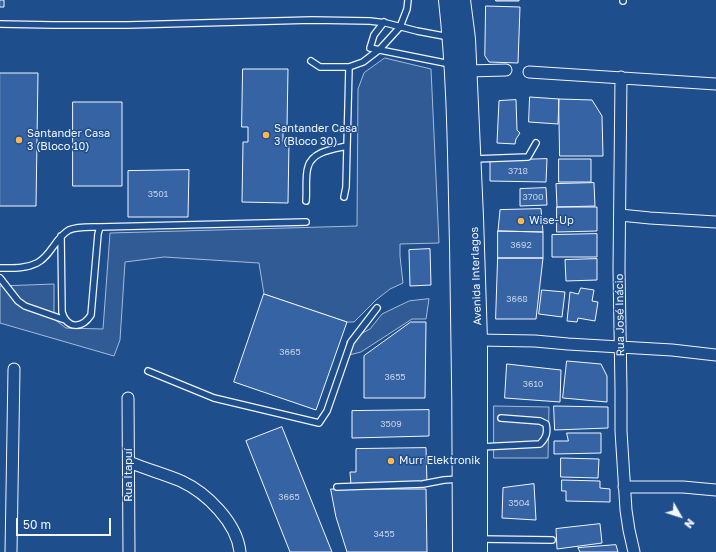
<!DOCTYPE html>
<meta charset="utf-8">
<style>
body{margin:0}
#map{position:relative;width:716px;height:552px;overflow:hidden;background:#1f4e8c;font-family:"Golos Text",sans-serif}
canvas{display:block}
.north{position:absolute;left:660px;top:496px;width:40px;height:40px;-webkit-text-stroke:3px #1f4e8c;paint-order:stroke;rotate:129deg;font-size:11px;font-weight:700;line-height:16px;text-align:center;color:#f2f6ff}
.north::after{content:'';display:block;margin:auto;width:14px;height:18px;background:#f2f6ff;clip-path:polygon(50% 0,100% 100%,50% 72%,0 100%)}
.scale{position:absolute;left:16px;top:518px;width:95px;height:18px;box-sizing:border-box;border:2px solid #f2f6ff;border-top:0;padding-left:5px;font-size:12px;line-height:14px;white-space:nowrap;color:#f2f6ff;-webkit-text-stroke:3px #1f4e8c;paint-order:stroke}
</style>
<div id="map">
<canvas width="716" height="552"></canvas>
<div class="north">N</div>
<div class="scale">50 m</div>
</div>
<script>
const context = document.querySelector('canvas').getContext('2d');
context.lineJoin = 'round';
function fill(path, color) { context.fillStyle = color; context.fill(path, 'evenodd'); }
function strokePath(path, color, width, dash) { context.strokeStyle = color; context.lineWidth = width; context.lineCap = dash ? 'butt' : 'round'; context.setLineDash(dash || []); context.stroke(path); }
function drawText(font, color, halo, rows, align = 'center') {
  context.font = font + ' "Golos Text",sans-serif'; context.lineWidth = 3; context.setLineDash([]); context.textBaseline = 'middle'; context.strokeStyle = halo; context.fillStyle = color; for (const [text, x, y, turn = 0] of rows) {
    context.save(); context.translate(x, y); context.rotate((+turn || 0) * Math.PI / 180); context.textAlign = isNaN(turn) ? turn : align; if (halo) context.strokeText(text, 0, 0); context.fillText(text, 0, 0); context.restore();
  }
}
const built = new Path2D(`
 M385,58L431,69L439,243L400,244V256L403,283L390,289L376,300L354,322H347L264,294L259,263L164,257L125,262L120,340L114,356L0,323V286L54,284V319L66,328L103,329L110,233L357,226L358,89L364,73Z
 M429,299L426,319H412L361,352L345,356L347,341L370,329L382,314L409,301Z
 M494,406L549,407L548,458H494Z`);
fill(built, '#305b95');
strokePath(built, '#a8bbd7', 1);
const building = new Path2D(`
 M0,0H4V7H0Z
 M496,0H519V1H496Z
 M486,6L520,7L518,63L489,62L485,56Z
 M243,69H288L287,128L283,126V142H289L288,203L242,202L243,142H248V127H242Z
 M0,73H38L36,206H0Z
 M530,97L559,99L558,124L529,122Z
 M559,99L592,100L602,116L603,156H560Z
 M516,100L517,130L520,133L516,139L515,144L497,143L499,101Z
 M73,102H122V186H73Z
 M547,159L546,182L490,181V161Z
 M559,159H591V182H559Z
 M189,170L188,217H128V171Z
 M594,183L595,206L557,207L556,184Z
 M546,188L547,205L520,206V189Z
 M557,207H597V231L557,232Z
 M541,209L543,232L498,231L500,210Z
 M498,231L543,232V258H498Z
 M597,234V257H552V235Z
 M430,249L431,285L410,286L409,250Z
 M498,258H543L536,319H496Z
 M597,259V280L566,281L565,260Z
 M581,288L594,290L592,301L598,302L595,321L578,318L577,322L567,321L570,292L578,294Z
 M542,290L565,292L562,317L539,314Z
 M264,294L347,322L316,410L234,382Z
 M411,322H426L425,398H364V356Z
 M567,361L601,364L607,376V402L563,398Z
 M507,364L561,370L560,402L505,398Z
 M554,406L608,407V428L555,430Z
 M429,410V436L352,438V411Z
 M282,427L332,552H290L246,441Z
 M567,433H601V453L554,454V441H568Z
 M426,448L427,483L351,485L350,472H356V449Z
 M561,458L599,459L598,478L561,477Z
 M562,480L600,481V488L610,489V502L566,501V491H562Z
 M534,484L536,520L502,518L503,488Z
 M331,489H426L427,552H347L336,517Z
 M600,524L602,543L557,549L556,529Z
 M616,545L618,552H580L578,548Z`);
fill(building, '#3563a3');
strokePath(building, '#f2f6ff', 1);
const service = new Path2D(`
 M623,1V0
 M384,22L374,35L370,48L450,64
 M0,24L53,25H128L312,20L370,21L386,23L417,31L449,37
 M311,61L320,67H349L363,62L380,49L400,27L407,9L408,0
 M474,159L528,157L536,143
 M344,197L346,187L349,67
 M306,201C307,191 305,176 308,167C312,151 334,149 347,146
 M61,236L62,312C67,329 82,329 91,315L98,234L100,227L306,222
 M0,268C12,268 25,269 37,263C51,256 55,238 69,230C78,226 91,227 100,227
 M0,278L18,301L25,306L65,320
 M148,371L214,398L319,423L327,411L351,342L377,308
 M480,447L540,444C546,438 548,433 546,424L540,421L501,418
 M337,487L423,484L444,480L460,479
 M480,539L552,540`);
const minor = new Path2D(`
 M467,71L506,70
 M529,72L716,84
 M621,77L619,269L621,390V431L626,510L629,530L634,552
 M620,215L650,218L716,222
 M478,340L535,341L568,344L672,350L716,355
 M128,398L129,552
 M129,462C146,469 164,474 181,481C207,493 237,523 240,552
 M624,487H683L716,490
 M11,552L14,369`);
const primary = new Path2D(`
 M448,0C457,81 457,163 459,244C461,347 462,449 462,552
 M461,0L466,39L474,217L478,340V552`);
strokePath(service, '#f2f6ff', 8);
strokePath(minor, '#f2f6ff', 13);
strokePath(primary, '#f2f6ff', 20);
strokePath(service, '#1f4e8c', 5.5);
strokePath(minor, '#1f4e8c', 11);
strokePath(primary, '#1f4e8c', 18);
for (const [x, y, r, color] of [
 [266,135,4,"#ffb74d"],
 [19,140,4,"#ffb74d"],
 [521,221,4,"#ffb74d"],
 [391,461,4,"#ffb74d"]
]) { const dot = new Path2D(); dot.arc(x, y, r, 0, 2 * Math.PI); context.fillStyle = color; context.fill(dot); strokePath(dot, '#1f4e8c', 1.5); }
drawText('9px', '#c3d1e8', null, [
 ["3718",518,171],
 ["3501",158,194],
 ["3700",533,197],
 ["3692",521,245],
 ["3668",517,299],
 ["3665",290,352],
 ["3655",395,377],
 ["3610",533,384],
 ["3509",391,424],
 ["3665",289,497],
 ["3504",519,503],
 ["3455",384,534]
]);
drawText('11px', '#f2f6ff', '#1f4e8c', [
 ["Santander Casa",274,129],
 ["3 (Bloco 30)",274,142],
 ["Santander Casa",27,134],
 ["3 (Bloco 10)",27,147],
 ["Wise-Up",529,221],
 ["Murr Elektronik",399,461]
], 'left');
drawText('11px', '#f2f6ff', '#1f4e8c', [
 ["Avenida Interlagos",476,276,-92],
 ["Rua José Inácio",620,315,-91],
 ["Rua Itapuí",129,475,-90]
]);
</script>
